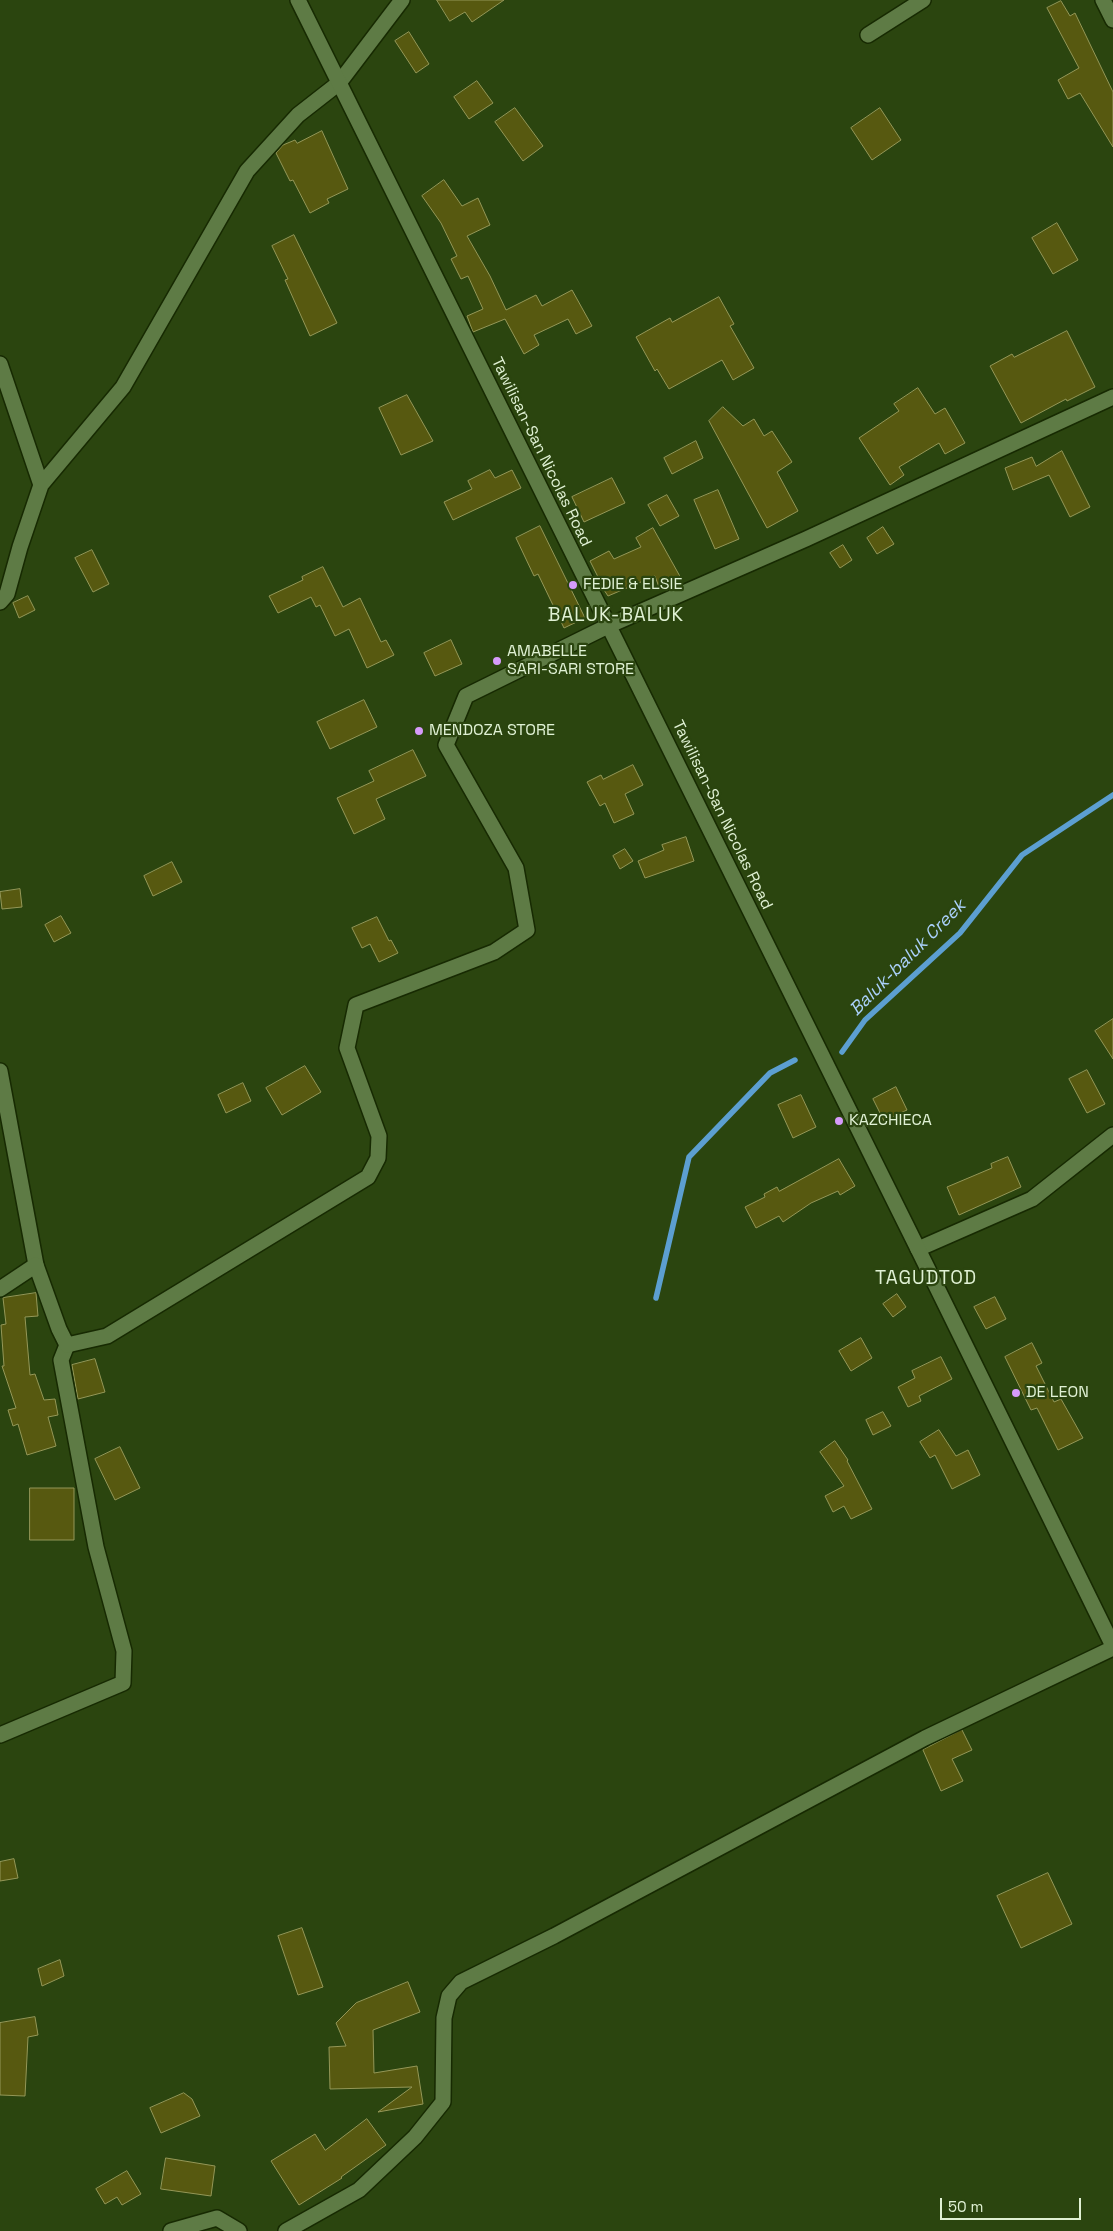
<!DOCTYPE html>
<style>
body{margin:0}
#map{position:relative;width:1113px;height:2231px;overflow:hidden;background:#2b450f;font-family:"Space Grotesk",sans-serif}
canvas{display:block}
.scale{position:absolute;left:940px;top:2198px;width:141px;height:22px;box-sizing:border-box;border:2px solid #e0f1d4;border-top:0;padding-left:6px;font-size:15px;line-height:18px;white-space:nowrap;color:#e0f1d4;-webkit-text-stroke:4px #2b450f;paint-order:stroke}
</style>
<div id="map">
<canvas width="1113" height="2231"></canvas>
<div class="scale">50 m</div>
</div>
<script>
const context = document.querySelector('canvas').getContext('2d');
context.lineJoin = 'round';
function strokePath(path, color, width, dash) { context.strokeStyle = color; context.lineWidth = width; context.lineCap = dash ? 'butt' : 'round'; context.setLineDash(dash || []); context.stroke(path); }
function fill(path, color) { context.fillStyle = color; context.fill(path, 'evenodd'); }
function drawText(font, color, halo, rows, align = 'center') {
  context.font = font + ' "Space Grotesk",sans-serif'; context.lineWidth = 4.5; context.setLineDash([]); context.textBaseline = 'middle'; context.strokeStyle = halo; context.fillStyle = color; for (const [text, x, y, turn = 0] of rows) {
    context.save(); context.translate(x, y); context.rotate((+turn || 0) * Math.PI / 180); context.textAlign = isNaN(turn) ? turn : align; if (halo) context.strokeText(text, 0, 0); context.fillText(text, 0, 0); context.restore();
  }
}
strokePath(new Path2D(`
 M842,1052L865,1020L960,933L1022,855L1113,795
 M656,1298L689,1157L770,1073L795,1060`), '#5c9fd1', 5.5);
const building = new Path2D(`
 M437,0H504L472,22L465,12L450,21Z
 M1061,1L1070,16L1075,13L1113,92V147L1080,93L1068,99L1058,80L1079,68L1047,8Z
 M409,32L429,64L416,73L395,41Z
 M477,81L493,103L469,119L454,97Z
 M515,108L543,146L523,161L495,122Z
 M880,108L901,140L872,160L851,128Z
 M322,131L348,189L327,199L329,203L310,213L293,180L290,181L276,153L283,145L295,140L297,143Z
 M444,180L462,206L478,198L490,225L467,236L490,276L506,310L536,295L542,306L572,290L592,326L576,334L568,319L534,335L539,345L524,354L505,319L473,332L467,316L483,309L468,276L461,279L451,259L457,256L441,223L422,196Z
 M1057,223L1078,260L1053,274L1032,238Z
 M294,235L337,323L310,336L285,280L288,279L272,246Z
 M719,297L734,324L730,326L754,368L733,380L722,360L669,389L657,369L655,371L636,337L670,318L672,322Z
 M1067,331L1095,387L1067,401L1066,399L1021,423L990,366L1012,354L1014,357Z
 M918,388L935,414L945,408L965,443L945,454L939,443L899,467L904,475L890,485L859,438L899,411L894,404Z
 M407,395L433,441L401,455L379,408Z
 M723,407L743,426L754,419L764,436L772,431L792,462L777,472L798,511L767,528L709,421Z
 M696,441L703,458L672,474L664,458Z
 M1062,451L1090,507L1070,517L1049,475L1013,490L1005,468L1032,457L1036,466Z
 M490,470L495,478L512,470L521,488L453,520L444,502L472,489L468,481Z
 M612,478L625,503L584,522L572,497Z
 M718,490L739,539L715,549L694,500Z
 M667,495L679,516L660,526L648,505Z
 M540,526L585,618L564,628L538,574L534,576L516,538Z
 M883,527L894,544L877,554L867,538Z
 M653,528L682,580L660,590L655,576L608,596L600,584L601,583L590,561L609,551L614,559L641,547L636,538Z
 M843,545L852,560L840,568L830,553Z
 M92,550L109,584L93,592L75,558Z
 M323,567L343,607L360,598L381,642L386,640L394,655L367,668L349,629L335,636L320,605L316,607L311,597L278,613L269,596L303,580L302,577Z
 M28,596L35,610L19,618L13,603Z
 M451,640L462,664L435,676L424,653Z
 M364,700L377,727L330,749L317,722Z
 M413,750L426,776L376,799L385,819L354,834L337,798L374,781L369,771Z
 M633,765L643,785L625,794L634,814L614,823L605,803L600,806L587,782L601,775L603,779Z
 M686,837L694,861L645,878L638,861L664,850L662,845Z
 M625,849L633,861L620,869L613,856Z
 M172,862L182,882L153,896L144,876Z
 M20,889L22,907L2,909L0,892Z
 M61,916L71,933L54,942L45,925Z
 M377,917L389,941L391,940L398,953L379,962L370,944L362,948L352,928Z
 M1113,1019V1059L1095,1031Z
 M305,1066L321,1092L282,1115L266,1088Z
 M1087,1070L1105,1104L1087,1113L1069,1079Z
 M243,1083L251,1101L226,1113L218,1095Z
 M896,1087L907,1110L884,1121L873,1099Z
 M801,1095L816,1127L793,1138L778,1105Z
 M1008,1157L1021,1187L959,1215L947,1187L992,1168L991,1164Z
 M839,1159L855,1186L840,1195L838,1191L811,1203L783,1222L779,1216L756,1228L745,1207L765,1197L764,1194L777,1187L779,1191Z
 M36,1293L38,1316L25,1317L30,1375L35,1374L44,1400L55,1399L58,1415L48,1417L56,1446L27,1455L18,1424L13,1426L8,1410L16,1408L2,1366H4L1,1325L6,1324L3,1298Z
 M897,1294L906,1307L893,1317L883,1304Z
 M995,1297L1006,1319L986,1329L974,1307Z
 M861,1338L872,1358L851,1371L839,1351Z
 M1032,1343L1042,1363L1036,1366L1054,1402L1061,1399L1083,1438L1058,1450L1037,1408L1031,1410L1005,1357Z
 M941,1357L952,1379L919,1396L921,1401L908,1407L898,1387L915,1378L912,1371Z
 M95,1359L105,1392L78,1399L72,1365Z
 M883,1412L891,1426L873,1435L866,1420Z
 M939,1430L956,1456L968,1450L980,1475L952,1489L935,1455L930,1458L920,1442Z
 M835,1441L848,1460L847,1461L872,1509L851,1519L844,1506L833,1512L825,1496L844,1486L820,1452Z
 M120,1447L140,1488L115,1500L95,1459Z
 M30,1488H74V1540H30Z
 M962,1730L972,1750L952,1759L963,1781L941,1791L923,1750Z
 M14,1859L18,1878L0,1881V1862Z
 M1048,1873L1072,1924L1021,1948L997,1896Z
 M302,1928L323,1987L298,1995L278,1936Z
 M60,1960L64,1976L42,1986L38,1969Z
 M408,1982L420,2012L373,2030L374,2073L417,2066L423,2104L378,2112L412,2087L330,2089L329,2047L346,2046L336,2023L356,2003Z
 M35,2017L38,2035L28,2037L25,2096L0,2095V2023Z
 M184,2093L192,2099L200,2116L161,2133L150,2108Z
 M367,2119L386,2145L341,2177L342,2178L299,2205L271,2161L315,2134L325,2150Z
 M166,2158L215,2166L211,2196L161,2189Z
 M127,2171L141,2194L122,2205L117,2197L105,2204L96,2189Z`);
fill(building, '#575910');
strokePath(building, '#949758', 1);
const street = new Path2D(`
 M1103,0L1113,20
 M868,35L923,0
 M0,364L41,485
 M0,602L7,594L20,547L41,485L123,387L247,171L298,115L339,83L402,0
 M0,1071L36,1265
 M918,1249L1032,1199L1113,1135
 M0,1735L123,1683L124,1651L96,1547L61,1360L67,1345
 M171,2231L217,2218L239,2231`);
const secondary = new Path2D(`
 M298,0L918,1249L1113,1646
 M0,1289L36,1265L59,1329L67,1345L107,1336L368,1177L378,1158L379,1136L347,1048L356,1005L494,952L527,930L516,868L446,745L466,696L608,626L806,539L1113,397
 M286,2231L359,2190L415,2137L443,2102L444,2018L449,1996L461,1982L554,1936L925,1738L1113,1648`);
strokePath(street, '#172a02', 18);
strokePath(secondary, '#172a02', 18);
strokePath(street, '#5e7b45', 15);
strokePath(secondary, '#5e7b45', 15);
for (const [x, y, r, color] of [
 [573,585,5,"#d69bfa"],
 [497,661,5,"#d69bfa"],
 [419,731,5,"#d69bfa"],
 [839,1121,5,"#d69bfa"],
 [1016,1393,5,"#d69bfa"]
]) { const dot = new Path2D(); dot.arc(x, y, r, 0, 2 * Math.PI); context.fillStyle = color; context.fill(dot); strokePath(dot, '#2b450f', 2); }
drawText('16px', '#e0f1d4', '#2b450f', [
 ["Tawilisan-San Nicolas Road",541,452,64],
 ["Tawilisan-San Nicolas Road",722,815,64]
]);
drawText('16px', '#e0f1d4', '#2b450f', [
 ["FEDIE & ELSIE",583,585],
 ["AMABELLE",507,652],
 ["SARI-SARI STORE",507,670],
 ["MENDOZA STORE",429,731],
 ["KAZCHIECA",849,1121],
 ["DE LEON",1026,1393]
], 'left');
drawText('italic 18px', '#abd1fc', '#2b450f', [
 ["Baluk-baluk Creek",908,958,-45]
]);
context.letterSpacing = '1px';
drawText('19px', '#e0f1d4', '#2b450f', [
 ["BALUK-BALUK",616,616],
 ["TAGUDTOD",926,1279]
]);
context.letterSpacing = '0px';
</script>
